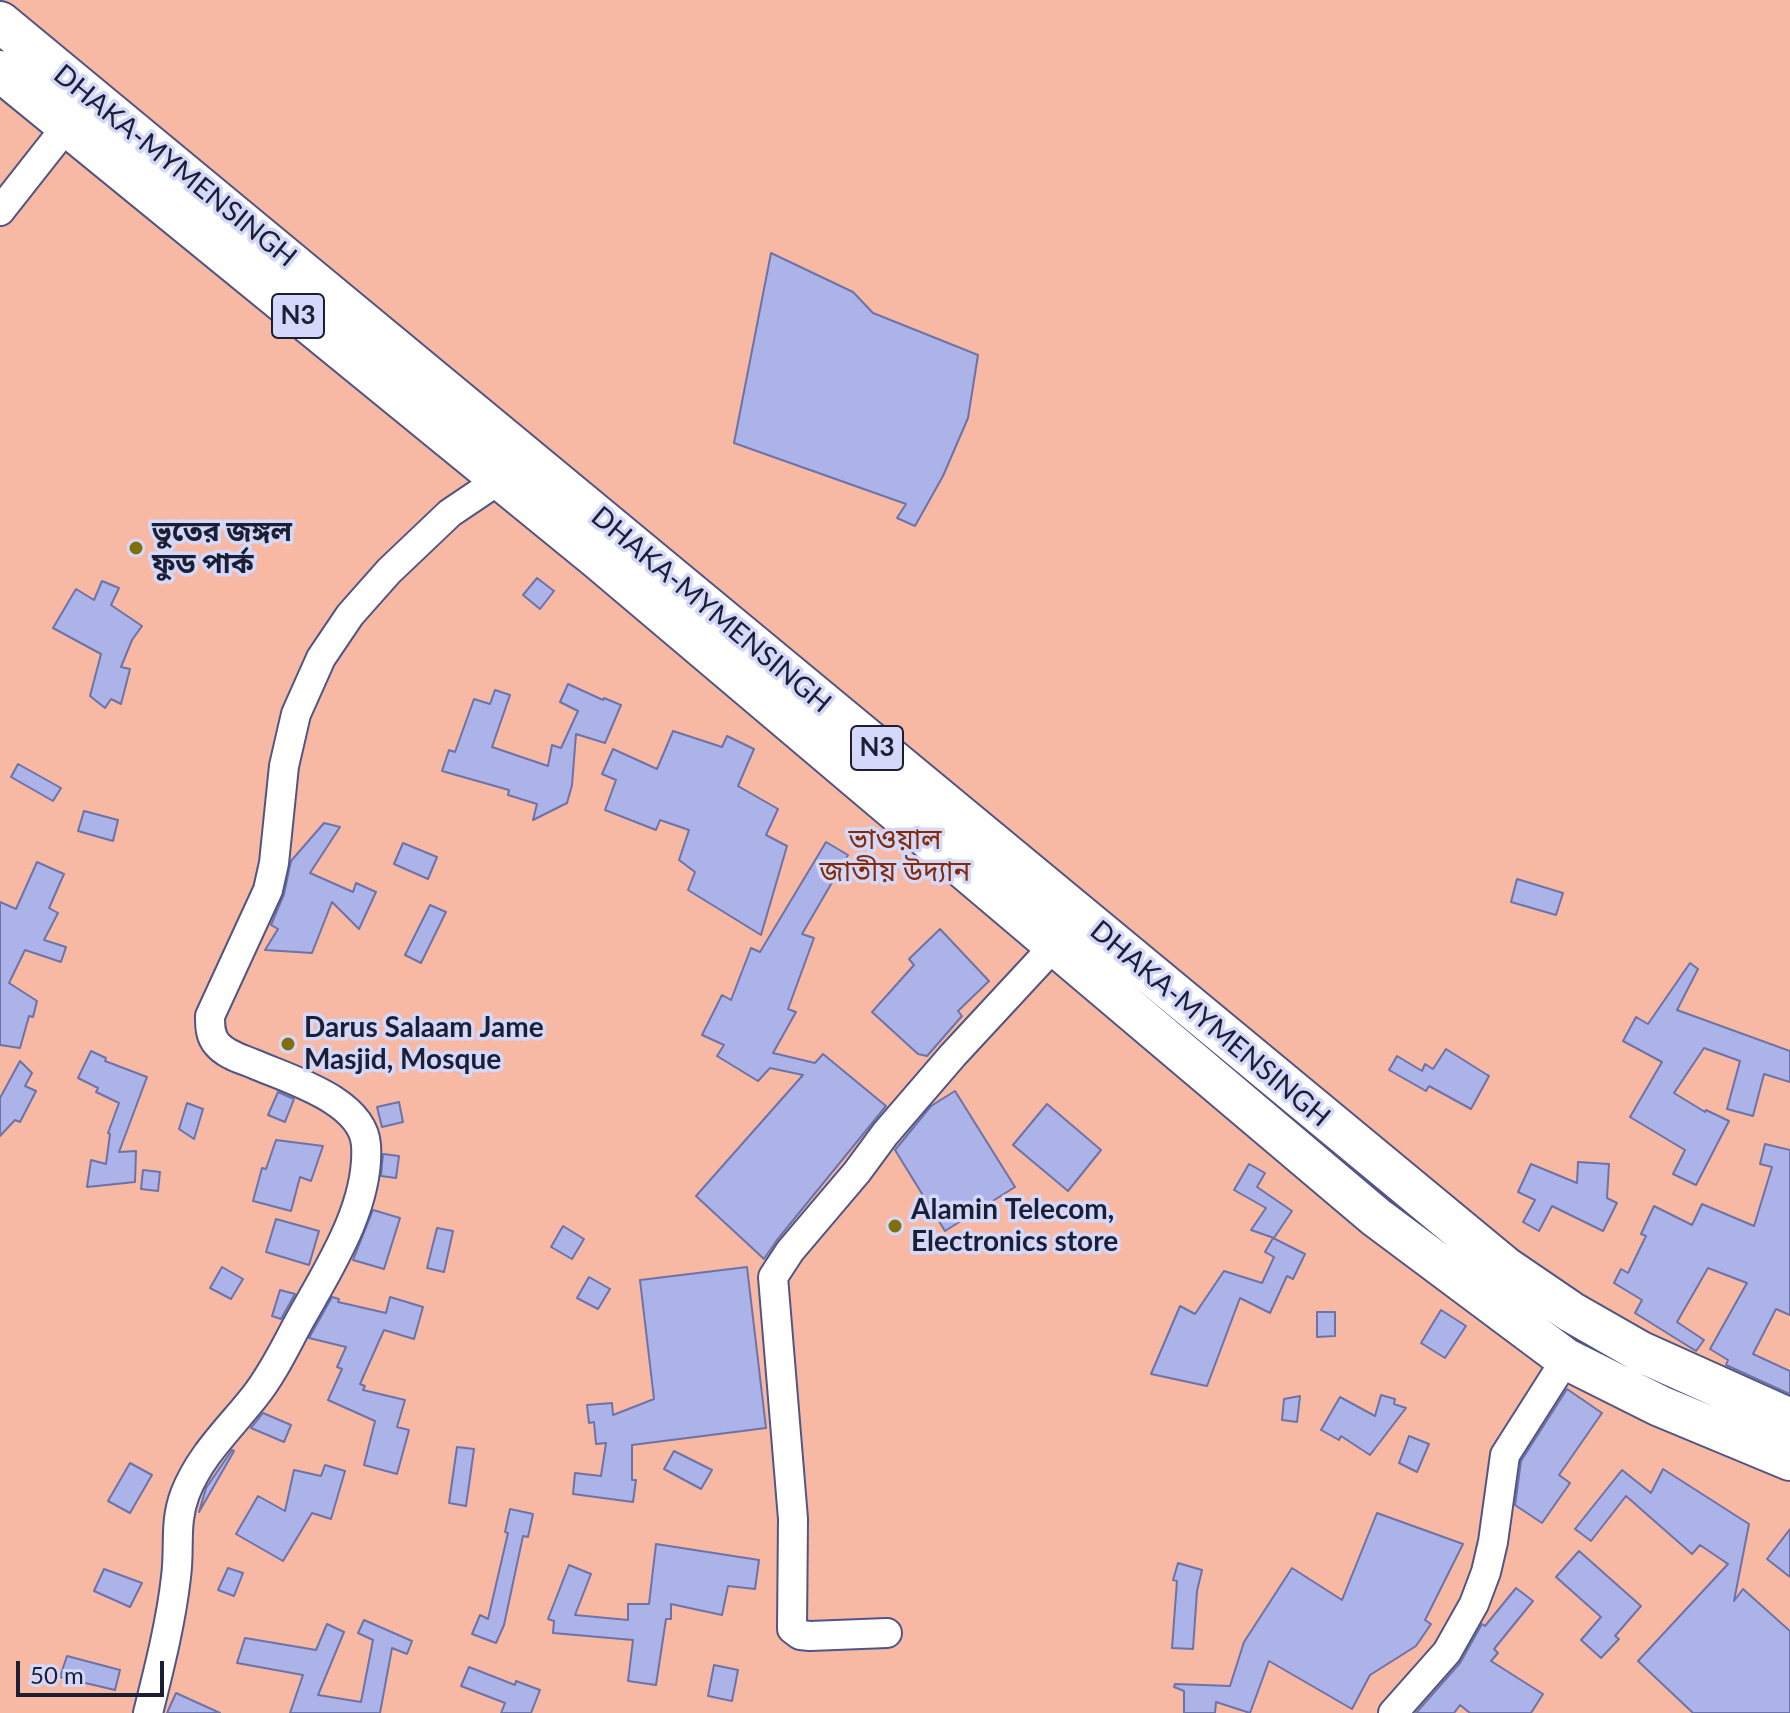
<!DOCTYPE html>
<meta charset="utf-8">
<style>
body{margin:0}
#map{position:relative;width:1790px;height:1713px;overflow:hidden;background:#d4d9fb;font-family:Lato,sans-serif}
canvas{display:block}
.scale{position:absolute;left:16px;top:1661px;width:148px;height:36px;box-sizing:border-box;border:4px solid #1c1f33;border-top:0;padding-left:10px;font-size:24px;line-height:28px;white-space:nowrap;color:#1c1f33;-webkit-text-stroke:6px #d4d9fb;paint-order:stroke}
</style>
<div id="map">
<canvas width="1790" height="1713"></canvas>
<div class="scale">50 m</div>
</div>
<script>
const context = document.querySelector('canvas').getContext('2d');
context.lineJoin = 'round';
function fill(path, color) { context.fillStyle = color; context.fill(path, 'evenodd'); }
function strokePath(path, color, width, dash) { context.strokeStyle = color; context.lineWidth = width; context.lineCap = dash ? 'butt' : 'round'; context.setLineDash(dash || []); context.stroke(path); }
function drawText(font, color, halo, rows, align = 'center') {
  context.font = font + ' Lato,"Noto Sans Bengali",sans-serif'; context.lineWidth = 7; context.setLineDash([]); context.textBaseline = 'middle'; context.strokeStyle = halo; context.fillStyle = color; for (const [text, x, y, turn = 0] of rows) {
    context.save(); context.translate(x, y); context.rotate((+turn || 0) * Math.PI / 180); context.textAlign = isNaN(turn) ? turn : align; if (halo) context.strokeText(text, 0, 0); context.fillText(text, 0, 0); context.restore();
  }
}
fill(new Path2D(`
 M0,0H1790V1713H0Z`), '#f7b8a4');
const building = new Path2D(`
 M771,253L853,292L873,313L978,355L968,418L943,476L915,526L897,518L906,504L734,443Z
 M537,578L554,591L540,609L523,595Z
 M102,581L119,588L111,605L142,626L132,640L121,667L130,669L121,704L111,699L105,708L90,696L101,654L53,628L76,589L94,600Z
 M568,684L603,700L604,698L621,705L605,743L576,734L572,785L567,803L533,820L537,804L508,795L509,790L442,771L449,750L455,752L474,699L490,704L495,690L510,695L492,747L548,766L552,745L561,748L578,711L560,702Z
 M673,731L722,747L727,736L754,749L738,786L778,809L766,835L787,846L761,935L688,890L695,872L679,860L689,830L660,820L656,830L605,810L616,780L602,774L613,749L657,769Z
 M18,764L61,788L53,801L11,777Z
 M84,811L118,820L113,841L78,831Z
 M324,823L340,827L310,873L353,892L356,883L376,892L359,929L332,902L312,953L265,950L278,929L271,925L284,894L291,861Z
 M826,842L848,855L802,934L814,938L788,1009L796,1012L773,1053L815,1063L823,1054L886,1106L777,1240L764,1259L696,1196L803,1075L770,1068L758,1081L717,1056L724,1045L702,1035L722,995L731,1000L751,948L760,952Z
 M403,843L437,857L428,879L394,864Z
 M37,862L64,874L49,908L58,913L44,940L66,947L61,962L25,950L9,983L37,1001L33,1017L29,1016L20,1048L0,1045V902L16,909Z
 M1517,879L1563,893L1556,915L1511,902Z
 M430,905L446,912L421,963L405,955Z
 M940,929L989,981L958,1011L962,1016L927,1056L918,1054L872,1012L914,965L909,959Z
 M1690,963L1698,969L1677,1010L1790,1051V1082L1764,1074L1753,1116L1727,1109L1740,1061L1704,1048L1674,1093L1705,1112L1706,1110L1729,1121L1696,1185L1673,1174L1685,1150L1630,1117L1662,1062L1623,1041L1636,1017L1648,1024Z
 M1446,1049L1489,1076L1471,1109L1429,1086L1426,1091L1389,1070L1397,1056L1422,1071L1425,1064L1433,1069Z
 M91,1051L106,1058L105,1061L147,1077L119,1152L136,1151L135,1182L87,1187L91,1160L106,1164L110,1134L108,1133L119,1103L96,1092L98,1088L78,1078Z
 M20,1061L32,1073L25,1086L36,1091L20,1122L15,1120L0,1136V1098Z
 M955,1091L1015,1187L945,1231L895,1150L931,1106Z
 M278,1092L294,1099L285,1122L268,1115Z
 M399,1102L403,1122L382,1127L377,1107Z
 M187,1103L203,1109L194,1139L179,1129Z
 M1047,1104L1101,1150L1068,1191L1013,1145Z
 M276,1140L323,1146L311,1181L300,1177L291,1211L253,1201L262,1168L266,1169Z
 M1765,1144L1790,1150V1315L1776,1309L1753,1354L1790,1371V1394L1726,1365L1728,1360L1710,1349L1747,1283L1708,1268L1677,1322L1704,1340L1696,1351L1635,1313L1642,1300L1614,1283L1621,1269L1628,1273L1646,1236L1641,1234L1654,1206L1692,1225L1702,1204L1754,1226L1772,1167L1760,1164Z
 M383,1154L399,1156L396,1178L381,1176Z
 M1578,1162L1609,1164L1607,1198L1617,1203L1603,1231L1552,1206L1539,1231L1523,1222L1535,1200L1518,1192L1531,1164L1577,1183Z
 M1249,1164L1265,1173L1257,1187L1292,1211L1274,1238L1251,1230L1266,1208L1234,1190Z
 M143,1170L160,1172L158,1191L141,1189Z
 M373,1210L400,1218L384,1269L353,1260Z
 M276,1219L319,1231L309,1265L266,1252Z
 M563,1226L584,1239L572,1259L551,1247Z
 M437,1228L453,1231L444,1272L427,1268Z
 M1273,1238L1305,1254L1293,1279L1287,1276L1270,1313L1240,1298L1207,1386L1151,1374L1180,1306L1195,1314L1224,1271L1262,1283L1274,1257L1265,1252Z
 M222,1267L243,1279L231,1299L210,1288Z
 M747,1267L766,1428L632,1445V1480H636L633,1502L573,1494L575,1473L601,1476L606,1443L596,1444L594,1422L589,1423L587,1405L612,1403L613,1415L654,1399L640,1280Z
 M589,1277L610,1289L598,1309L577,1298Z
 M280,1290L295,1294L281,1319L272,1316Z
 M332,1297L339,1299L338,1302L386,1313L390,1297L423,1307L414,1339L384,1330L360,1384L365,1386L363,1390L405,1400L397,1427L409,1430L397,1474L364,1465L375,1421L328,1400L342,1369L337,1367L346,1347L309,1338Z
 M1441,1310L1466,1326L1445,1358L1421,1343Z
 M1317,1312H1335V1336L1317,1337Z
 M1567,1389L1602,1413L1559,1475L1570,1483L1542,1523L1515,1505L1521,1461Z
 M1381,1395L1395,1399L1394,1404L1406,1408L1370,1455L1341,1436L1339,1440L1321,1430L1340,1397L1375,1416Z
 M1300,1396L1297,1422L1282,1420L1284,1399Z
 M263,1413L291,1425L284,1442L251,1428Z
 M1409,1436L1429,1444L1417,1472L1399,1463Z
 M457,1447L474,1449L466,1506L449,1503Z
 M232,1450L234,1451L199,1512L206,1488Z
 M674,1451L712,1470L701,1489L664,1469Z
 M130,1463L152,1475L130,1513L108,1501Z
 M325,1465L345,1471L331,1519L312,1513L283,1561L236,1534L258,1496L285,1511L294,1470L321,1476Z
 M1663,1469L1749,1524L1734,1601L1743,1589L1790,1631V1713H1693L1638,1661L1728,1564L1700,1545L1692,1554L1626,1496L1591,1541L1575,1529L1622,1470L1651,1493Z
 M510,1509L533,1514L528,1537L523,1536L504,1625L496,1643L472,1634L480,1615L488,1619L508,1533L505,1532Z
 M1377,1513L1463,1544L1425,1620L1431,1624L1416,1646L1370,1675L1352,1709L1269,1661L1250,1713L1216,1702L1215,1713H1184V1691L1174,1687L1175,1684L1230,1686L1244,1642L1292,1568L1342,1600Z
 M1790,1529V1577L1767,1559Z
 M656,1544L759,1560L755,1589L728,1586L722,1615L671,1604V1619H666L656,1685L628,1681L633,1640L553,1633L554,1621L548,1619L569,1565L591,1574L575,1615L628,1620V1604H649Z
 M1579,1551L1641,1606L1615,1636L1619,1639L1601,1658L1581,1640L1601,1617L1556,1577Z
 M1178,1563L1202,1570L1197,1591L1193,1649L1172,1648L1177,1581L1173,1580Z
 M228,1568L243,1573L234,1596L218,1590Z
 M104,1569L142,1583L130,1607L94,1591Z
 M1516,1588L1533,1601L1494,1649L1498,1653L1491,1661L1543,1694L1531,1713H1470L1460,1705L1454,1713H1416L1460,1663L1482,1624L1485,1626Z
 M364,1620L412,1641L407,1654L392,1648L380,1713H290L303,1675L237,1663L245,1638L316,1650L327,1624L344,1632L318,1695L361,1702L373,1640L358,1633Z
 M67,1656L120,1670L115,1690L60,1677Z
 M714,1665L738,1670L732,1701L708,1696Z
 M469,1667L515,1685L516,1681L540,1690L531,1713H501L505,1703L461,1686Z
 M176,1693L220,1713H167Z`);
fill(building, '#acb3e9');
strokePath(building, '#6d73a6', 2);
const minor = new Path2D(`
 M0,211L67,126
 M887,1633L810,1636L800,1635L792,1629L793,1519L773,1277L790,1251L857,1172L885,1134L953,1055L1055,945
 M148,1713C159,1669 171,1622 176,1577C180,1547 174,1523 185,1494C200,1455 230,1428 255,1396C274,1372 286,1345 301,1318C329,1268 370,1205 366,1145C363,1100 288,1079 254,1064C242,1059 226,1055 217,1044C210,1036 210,1026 210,1016L268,890L274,863L284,766L296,714L321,658L350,615L389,571L450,513L499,480
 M1393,1713L1447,1652L1474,1604L1486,1572L1493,1542L1505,1455L1566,1359`);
const highway = new Path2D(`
 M0,22L1505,1267L1571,1312L1641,1352L1790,1419
 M0,71L598,559L1376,1217L1566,1359L1660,1406L1790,1460`);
strokePath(minor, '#505585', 32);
strokePath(highway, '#505585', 44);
strokePath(minor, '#fff', 28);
strokePath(highway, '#fff', 40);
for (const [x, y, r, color] of [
 [136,548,8,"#7f6f0d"],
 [288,1044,8,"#7f6f0d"],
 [895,1226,8,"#7f6f0d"]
]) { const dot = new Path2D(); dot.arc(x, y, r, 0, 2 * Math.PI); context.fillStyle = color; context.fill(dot); strokePath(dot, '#d4d9fb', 3); }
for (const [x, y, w] of [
 [298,316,52],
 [877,748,52]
]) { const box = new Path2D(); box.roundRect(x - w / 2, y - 22, w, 44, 6); context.fillStyle = '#d4d9fb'; context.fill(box); strokePath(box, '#1c1f33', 2); }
drawText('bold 26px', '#1c1f33', null, [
 ["N3",298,316],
 ["N3",877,748]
]);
drawText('28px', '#1c1f33', '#d4d9fb', [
 ["DHAKA-MYMENSINGH",175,166,39],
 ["DHAKA-MYMENSINGH",711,610,40],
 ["DHAKA-MYMENSINGH",1210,1024,40]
]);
drawText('bold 28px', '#1c1f33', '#d4d9fb', [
 ["ভুতের জঙ্গল",152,532],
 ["ফুড পার্ক",152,564],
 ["Darus Salaam Jame",304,1028],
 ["Masjid, Mosque",304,1060],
 ["Alamin Telecom,",911,1210],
 ["Electronics store",911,1242]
], 'left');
drawText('28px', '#842a06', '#d4d9fb', [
 ["ভাওয়াল",895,840],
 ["জাতীয় উদ্যান",895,872]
]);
</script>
